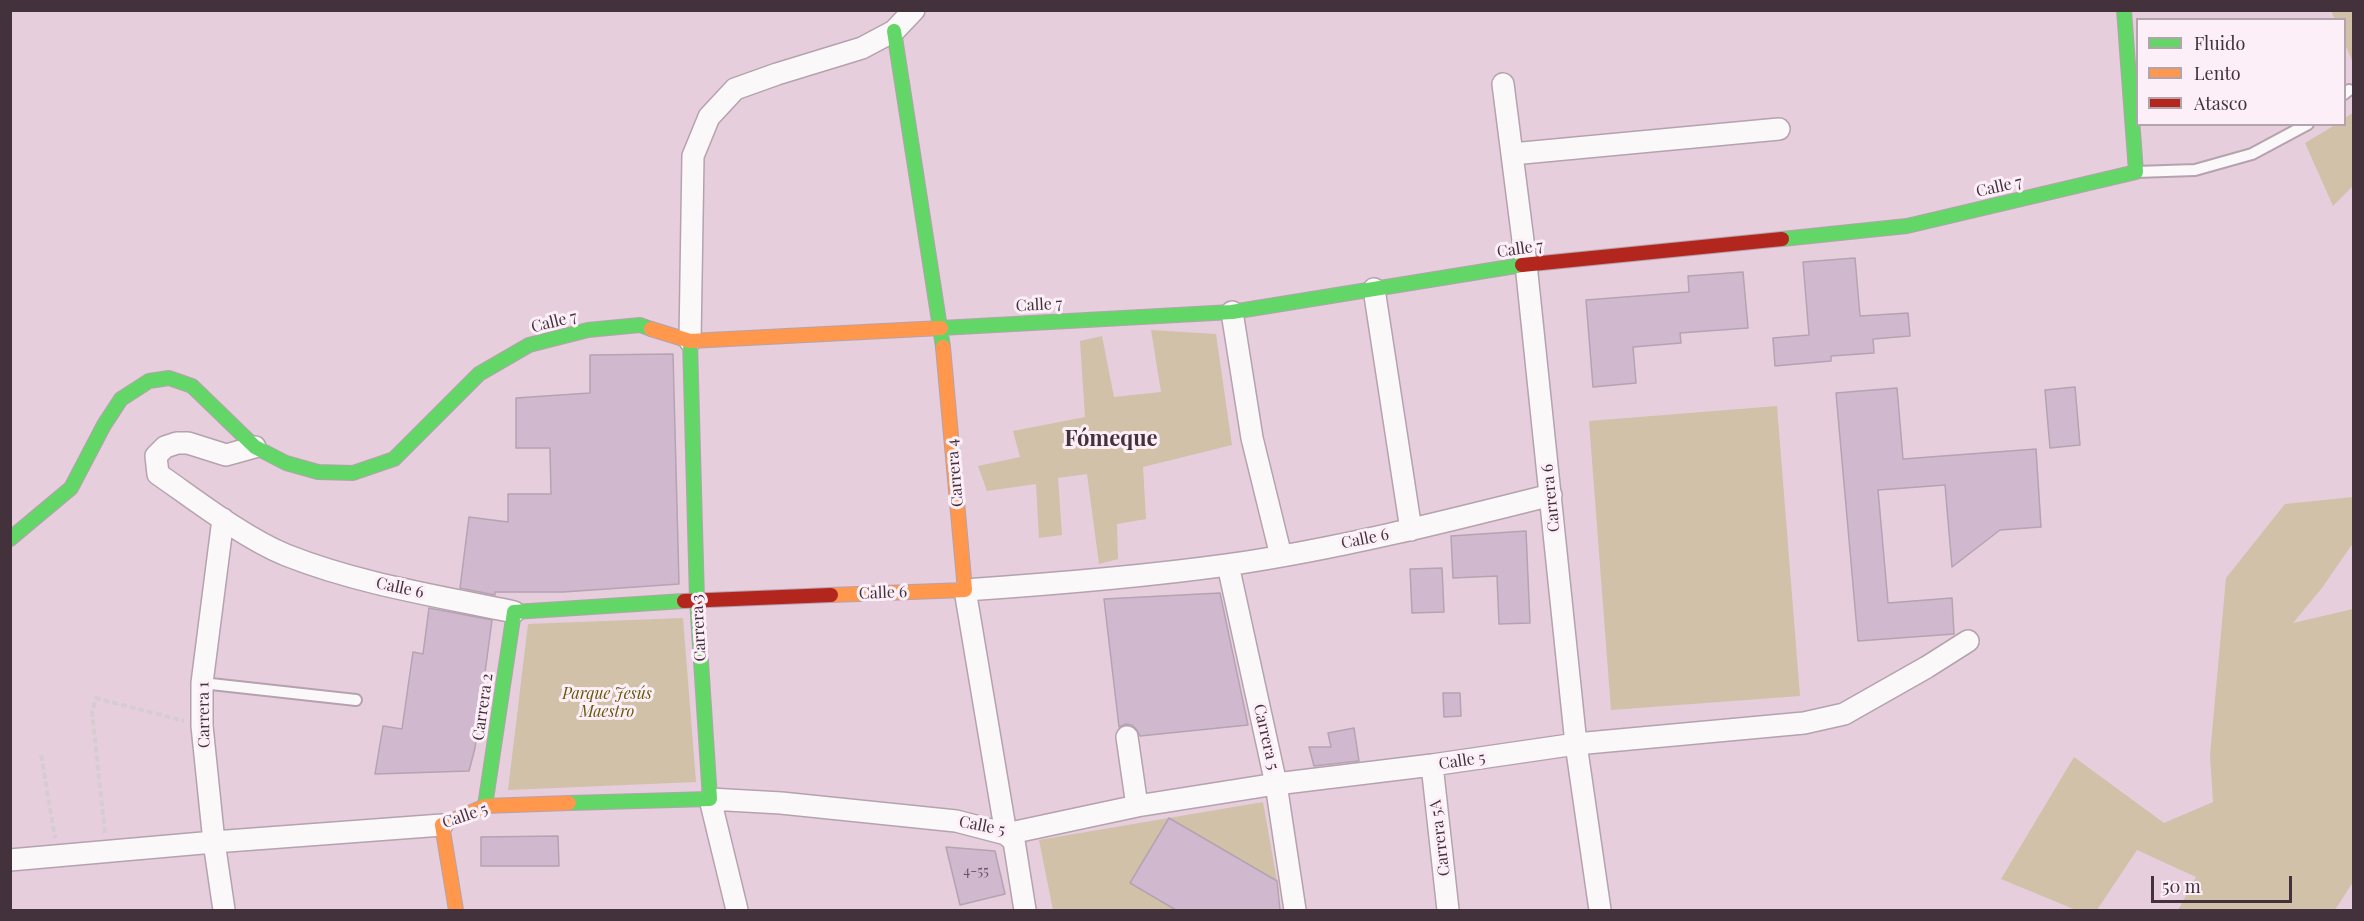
<!DOCTYPE html>
<meta charset="utf-8">
<style>
body{margin:0}
#map{position:relative;width:2364px;height:921px;overflow:hidden;background:#e6cedd;font-family:"Playfair Display",serif}
canvas{display:block}
.frame{position:absolute;inset:0;border:12px solid #43313c;pointer-events:none}
.legend{position:absolute;left:2136px;top:18px;width:210px;height:108px;box-sizing:border-box;background:#fdeff8;border:2px solid #b3a3ad;margin:0;padding:8px 10px;list-style:none;font-size:18px;color:#43313c}
.legend li{display:flex;align-items:center;gap:12px;height:30px}
.legend b{width:30px;border:2px solid #b3a3ad}
.scale{position:absolute;left:2151px;top:876px;width:141px;height:27px;box-sizing:border-box;border:3px solid #43313c;border-top:0;padding-left:8px;font-size:18px;line-height:21px;white-space:nowrap;color:#43313c;-webkit-text-stroke:4px #fdeff8;paint-order:stroke}
</style>
<div id="map">
<canvas width="2364" height="921"></canvas>
<div class="frame"></div>
<ul class="legend">
<li><b style="height:8px;background:#63d668"></b>Fluido</li>
<li><b style="height:8px;background:#ff974d"></b>Lento</li>
<li><b style="height:8px;background:#b3261e"></b>Atasco</li>
</ul>
<div class="scale">50 m</div>
</div>
<script>
const context = document.querySelector('canvas').getContext('2d');
context.lineJoin = 'round';
function fill(path, color) { context.fillStyle = color; context.fill(path, 'evenodd'); }
function strokePath(path, color, width, dash) { context.strokeStyle = color; context.lineWidth = width; context.lineCap = dash ? 'butt' : 'round'; context.setLineDash(dash || []); context.stroke(path); }
function drawText(font, color, halo, rows, align = 'center') {
  context.font = font + ' "Playfair Display",serif'; context.lineWidth = 6; context.setLineDash([]); context.textBaseline = 'middle'; context.strokeStyle = halo; context.fillStyle = color; for (const [text, x, y, turn = 0] of rows) {
    context.save(); context.translate(x, y); context.rotate((+turn || 0) * Math.PI / 180); context.textAlign = isNaN(turn) ? turn : align; if (halo) context.strokeText(text, 0, 0); context.fillText(text, 0, 0); context.restore();
  }
}
fill(new Path2D(`
 M2331,11H2353V63L2345,44L2344,20L2335,19Z
 M2353,113V186L2333,206L2305,143L2335,125L2344,124L2345,118Z
 M1151,330L1216,334L1232,445L1143,467L1146,519L1117,524L1118,559L1099,564L1087,474L1058,478L1062,535L1039,538L1036,484L987,491L978,466L1020,457L1013,431L1085,417L1080,341L1102,336L1114,397L1161,392Z
 M1777,406L1800,696L1611,710L1589,421Z
 M2353,497V543L2322,588L2293,623L2353,609V882L2335,910H2178L2196,877L2137,850L2097,910H2076L2001,879L2074,757L2164,823L2213,802L2210,755L2226,578L2285,504Z
 M683,618L696,782L508,790L528,624Z
 M1263,802L1277,881L1169,818L1130,883L1176,910H1053L1039,840Z`), '#d0c1a8');
const building = new Path2D(`
 M1855,258L1860,316L1908,313L1910,336L1873,339L1874,353L1831,356V361L1775,366L1773,338L1809,335L1803,262Z
 M1743,272L1748,328L1680,333L1681,343L1633,347L1636,383L1593,387L1586,300L1689,292L1688,276Z
 M673,354L679,584L563,592H495V595L460,588L469,517L508,522V494H551L550,448H516V398L590,393V355Z
 M2075,387L2080,445L2050,448L2045,390Z
 M1897,388L1903,459L2036,449L2041,527L2000,530L1952,567L1945,485L1878,490L1888,603L1952,598L1954,634L1858,641L1836,393Z
 M1526,531L1530,623L1499,624L1497,576L1453,578L1451,536Z
 M1442,568L1444,612L1412,613L1410,569Z
 M1220,593L1248,725L1140,736L1137,730L1132,725L1126,724L1119,727L1104,599Z
 M429,608L492,620L475,748L469,771L375,774L383,726L402,729L413,652L423,654Z
 M1443,693H1460L1461,716L1444,717Z
 M1354,728L1359,761L1314,766L1309,747H1331L1328,733Z
 M1169,818L1277,881L1280,910H1176L1130,883Z
 M558,836L559,866H481V837Z
 M946,847L995,851L1005,894L960,905Z`);
fill(building, '#d0b9ce');
strokePath(building, '#b4a3b1', 1.5);
const lane = new Path2D(`
 M2344,94L2349,90
 M2136,172L2195,170L2252,154L2308,124
 M202,683L356,700`);
const street = new Path2D(`
 M1503,84L1526,264L1576,744L1600,910
 M1512,154L1779,129
 M1374,289L1411,530
 M1232,312L1252,438L1281,556
 M690,341L693,156L709,117L735,89L777,74L862,48L894,31L914,10
 M255,447L226,455L188,443H177L165,447L156,456L158,474C197,501 243,537 286,555C359,584 438,596 514,612
 M223,519L202,683V726L214,842L224,910
 M1228,565L1276,784L1295,910
 M1127,737L1137,806
 M1432,765L1448,910
 M10,860L214,842L442,825
 M737,910L710,799L781,803L956,821L1006,834L1137,806L1276,784L1432,765L1576,744L1804,723L1844,714L1927,667L1968,641
 M1025,910L1014,841L1006,834L965,590C1053,584 1140,577 1227,565C1337,549 1444,522 1551,495`);
const fast = new Path2D(`
 M894,31L943,347
 M1782,239L1907,226L2136,172L2124,10
 M941,328L1232,312L1522,265
 M10,539L71,488L104,425L121,399L149,381L169,378L192,386L255,447L286,463L318,472L353,473L394,459L479,374L529,345L588,330L640,325L651,329
 M569,803L710,799L697,600L690,341
 M485,806L514,612L684,601`);
const slow = new Path2D(`
 M651,329L690,341L941,328
 M831,595L965,590L943,347
 M456,910L442,825L485,806L569,803`);
const jam = new Path2D(`
 M1522,265L1782,239
 M684,601L831,595`);
strokePath(lane, '#b5a2ae', 14);
strokePath(street, '#b5a2ae', 24);
strokePath(fast, '#b5a2ae', 16);
strokePath(slow, '#b5a2ae', 16);
strokePath(jam, '#b5a2ae', 16);
strokePath(new Path2D(`
 M41,755L55,838
 M105,833L92,712L96,698L184,721`), '#d5cdd2', 4, [6, 3]);
strokePath(lane, '#fbf8fa', 10);
strokePath(street, '#fbf8fa', 21);
strokePath(fast, '#63d668', 14);
strokePath(slow, '#ff974d', 14);
strokePath(jam, '#b3261e', 14);
drawText('14px', '#685462', null, [
 ["4-55",976,872]
]);
drawText('16px', '#43313c', '#fdeff8', [
 ["Calle 7",1999,187,-13],
 ["Calle 7",1520,249,-8],
 ["Calle 7",1039,305,-3],
 ["Calle 7",554,322,-14],
 ["Carrera 4",955,473,-95],
 ["Carrera 6",1551,498,-96],
 ["Calle 6",1365,539,-11],
 ["Calle 6",400,588,12],
 ["Calle 6",883,593,-2],
 ["Carrera 3",699,628,-93],
 ["Carrera 2",483,707,-82],
 ["Carrera 1",204,715,-91],
 ["Carrera 5",1266,737,77],
 ["Calle 5",1462,761,-8],
 ["Calle 5",465,816,-19],
 ["Calle 5",982,826,11],
 ["Carrera 5A",1440,838,-97]
]);
drawText('italic 16px', '#63590a', '#fdeff8', [
 ["Parque Jesús",607,694],
 ["Maestro",607,712]
]);
drawText('bold 22px', '#43313c', '#fdeff8', [
 ["Fómeque",1111,439]
]);
</script>
